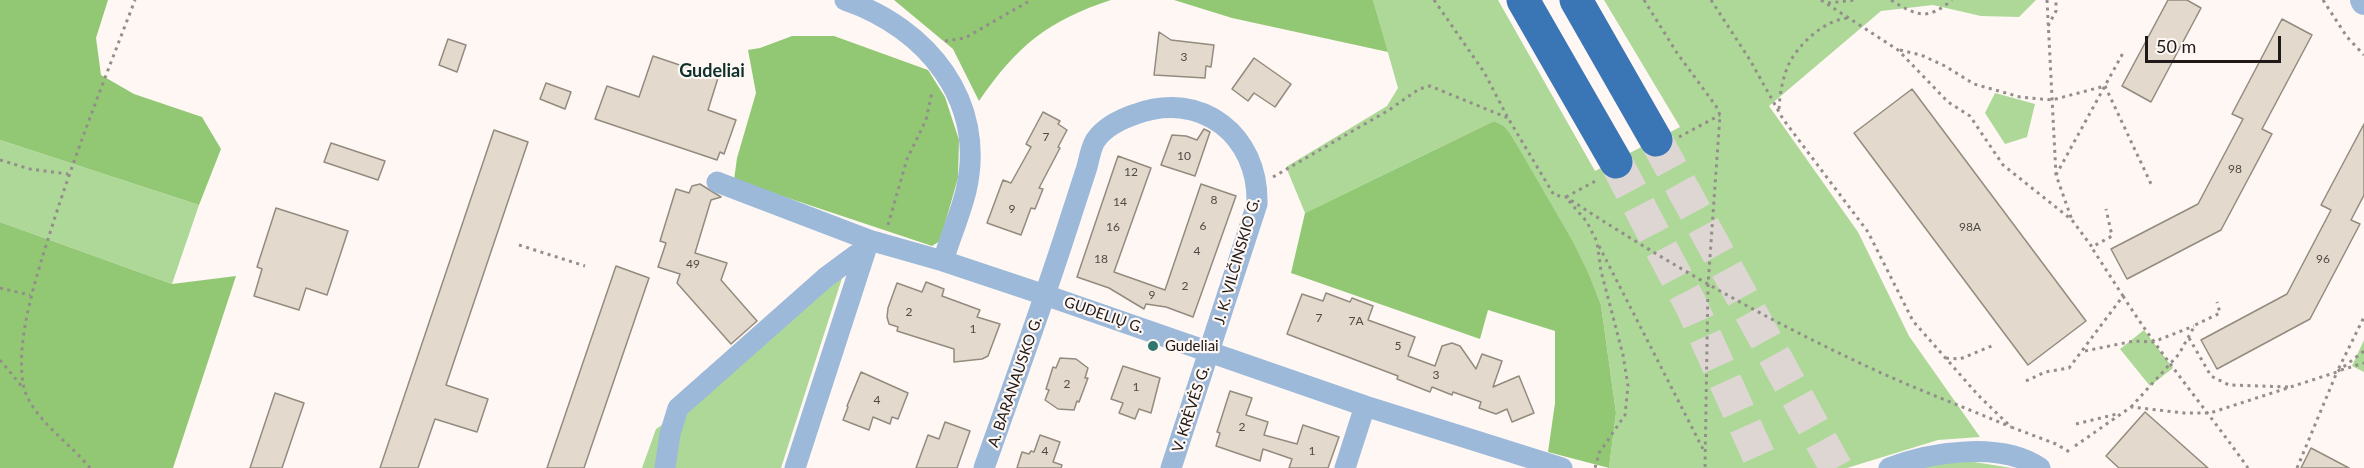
<!DOCTYPE html>
<meta charset="utf-8">
<style>
body{margin:0}
#map{position:relative;width:2364px;height:468px;overflow:hidden;background:#fef7f4;font-family:Lato,sans-serif}
canvas{display:block}
.scale{position:absolute;left:2145px;top:36px;width:136px;height:27px;box-sizing:border-box;border:3px solid #1f1a17;border-top:0;padding-left:8px;font-size:18px;line-height:21px;white-space:nowrap;color:#1f1a17;-webkit-text-stroke:4px #fef7f4;paint-order:stroke}
</style>
<div id="map">
<canvas width="2364" height="468"></canvas>
<div class="scale">50 m</div>
</div>
<script>
const context = document.querySelector('canvas').getContext('2d');
context.lineJoin = 'round';
function fill(path, color) { context.fillStyle = color; context.fill(path, 'evenodd'); }
function strokePath(path, color, width, dash) { context.strokeStyle = color; context.lineWidth = width; context.lineCap = dash ? 'butt' : 'round'; context.setLineDash(dash || []); context.stroke(path); }
function drawText(font, color, halo, rows, align = 'center') {
  context.font = font + ' Lato,sans-serif'; context.lineWidth = 4.5; context.setLineDash([]); context.textBaseline = 'middle'; context.strokeStyle = halo; context.fillStyle = color; for (const [text, x, y, turn = 0] of rows) {
    context.save(); context.translate(x, y); context.rotate((+turn || 0) * Math.PI / 180); context.textAlign = isNaN(turn) ? turn : align; if (halo) context.strokeText(text, 0, 0); context.fillText(text, 0, 0); context.restore();
  }
}
fill(new Path2D(`
 M1373,0H1498L1595,171L1680,127L1604,0H2036L2019,17L1981,16L1933,5L1881,11L1769,106L1858,232L1909,336L1980,437L1938,440L1847,468H1609L1616,413L1601,305L1591,279L1510,133L1504,126L1494,121L1305,213L1286,167L1387,106L1398,88Z
 M1995,93L2035,104L2027,137L2005,144L1985,113Z
 M0,140L199,205L172,284L0,222Z
 M844,272L781,468H642L656,429L686,409Z
 M2144,330L2173,368L2150,386L2120,349Z
 M2364,340V372L2352,366Z
 M1946,462H1974L2012,468H1918Z`), '#aed898');
fill(new Path2D(`
 M0,0H108L96,38L101,75L134,94L202,117L221,149L199,205L0,140Z
 M894,0H1111C1047,21 1017,46 979,101L953,49Z
 M1174,0H1373L1388,52L1232,18Z
 M792,36H834L928,70L945,97L959,140L958,178L940,241L932,246L734,180L737,158L756,93L748,50L760,48Z
 M1494,121L1504,126L1510,133L1573,242L1591,279L1601,305L1616,413L1609,468L1548,452L1555,403V331L1488,310L1480,339L1291,273L1305,213Z
 M0,222L172,284L236,276L173,468H0Z`), '#92c874');
const building = new Path2D(`
 M2168,0H2187L2201,8L2151,102L2122,86Z
 M2282,19L2312,35L2262,129L2272,134L2221,230L2127,279L2111,249L2198,204L2243,119L2232,114Z
 M1159,32L1171,40L1214,45L1211,67L1206,66L1205,78L1154,75Z
 M448,39L466,45L457,72L439,65Z
 M653,56L718,78L708,110L736,120L724,154L720,152L717,160L595,119L607,86L639,97Z
 M1254,58L1291,84L1275,107L1254,93L1248,101L1232,89Z
 M546,83L571,92L565,109L540,99Z
 M1912,89L2086,321L2028,365L1854,133Z
 M1043,112L1060,121L1058,124L1067,130L1058,147L1060,148L1039,188L1043,189L1035,209L1031,208L1021,235L987,223L1003,180L1011,183L1031,147L1026,144Z
 M2364,124V195L2351,220L2360,224L2310,319L2217,369L2201,340L2287,294L2331,210L2321,205Z
 M1204,129L1210,132L1195,176L1161,165L1172,135L1186,136L1197,140Z
 M494,130L528,142L446,385L488,399L477,432L435,419L418,468H380Z
 M331,143L385,161L378,180L324,162Z
 M1118,156L1151,168L1114,272L1165,290L1201,184L1236,196L1193,317L1166,307L1146,304L1144,309L1109,288L1077,277Z
 M700,184L721,197L711,200L695,253L727,263L721,280L757,321L731,344L677,283L680,274L658,267L666,243L660,241L676,189L689,193L692,186Z
 M276,208L348,231L327,295L306,288L299,310L254,296L262,269L257,267Z
 M616,266L649,278L584,468H547Z
 M926,282L944,289L942,296L980,310L977,317L1000,324L988,356L982,359L954,362V349L897,331L898,327L889,324L887,317L888,308L897,283L922,292Z
 M1326,293L1350,302L1352,298L1373,306L1368,320L1415,337L1408,356L1435,366L1442,346L1452,343L1460,346L1476,369L1482,354L1502,361L1493,387L1519,376L1534,413L1512,422L1507,409L1496,414L1479,408L1481,402L1453,392L1452,395L1432,387L1430,392L1397,379L1398,376L1287,334L1302,294L1323,301Z
 M1060,358L1076,359L1088,368L1085,378H1088L1079,402L1077,401L1074,410L1058,409L1045,400L1049,390L1046,389L1053,367L1056,368Z
 M1123,366L1160,378L1151,413L1139,409L1135,419L1119,413L1123,403L1111,399Z
 M861,372L908,393L898,419L892,417L890,424L873,417L869,430L843,420L848,407L847,406Z
 M1230,391L1252,398L1246,415L1268,422L1264,435L1297,444L1303,425L1339,437L1328,468H1289L1292,459L1263,449L1260,461L1216,446L1220,433L1217,432Z
 M275,393L304,403L282,468H250Z
 M2145,412L2208,468H2119L2106,456Z
 M945,422L970,431L957,468H916L928,435L939,439Z
 M1040,435L1060,442L1053,462L1062,465L1061,468H1017L1022,452L1029,454L1031,451L1034,452Z
 M2311,448L2349,468H2301Z`);
fill(building, '#e3d9cc');
strokePath(building, '#948b7f', 1.5);
strokePath(new Path2D(`
 M1656,140L1836,468
 M1616,162L1692,307L1764,468`), '#ddd6d3', 33, [33, 16]);
strokePath(new Path2D(`
 M1434,0L1484,72L1508,118L1554,195L1566,197C1665,262 1768,321 1877,371C1921,391 1966,408 2011,427
 M1644,0L1677,53L1716,106L1720,115L1708,285L1705,468
 M1711,0L1750,60L1783,119L1868,232L1913,321L1978,395L2011,427L2056,444L2073,454
 M1821,0L1898,50L1948,102L1970,116L2003,165L2072,220L2092,247L2112,236L2106,209
 M1891,0C1917,16 1927,21 1952,0
 M2047,0L2056,175L2072,220
 M2323,0L2347,37L2364,55
 M1828,3L1856,0
 M2048,26L2056,11V0
 M945,41L965,38L1031,0
 M1900,50L1921,55L1945,66L1974,84L2020,97L2052,100L2105,86
 M2105,86L2152,186
 M1779,109C1780,94 1782,80 1788,66C1797,45 1826,18 1850,18
 M1679,137L1720,115
 M0,160L30,169L68,174
 M2056,175L2123,53
 M1273,177L1389,110L1419,89L1430,86L1508,118
 M1566,197L1599,179
 M1569,201L1587,222L1597,242L1601,271L1623,355L1628,386L1625,415L1599,453L1595,468
 M888,225L907,159L926,120L932,92
 M519,245L585,266
 M1599,246L1704,451
 M0,288L30,295
 M2123,296C2161,356 2207,410 2248,468
 M2189,338L2211,376L2229,385L2290,387
 M2085,351L2134,341L2153,342L2194,326
 M1946,358L1960,359L1994,345
 M0,360L24,389
 M2341,370L2364,363
 M2026,381L2045,372L2069,368L2123,296L2092,248
 M2131,407L2179,354L2195,325L2220,313L2217,302
 M2076,424L2117,414
 M2075,446L2131,407L2184,413H2210L2337,372L2364,317
 M90,468C71,444 32,418 24,388C14,345 36,277 49,236C74,156 105,78 135,0
 M2297,468L2337,372L2364,351`), '#948e8b', 3, [3, 4.5]);
strokePath(new Path2D(`
 M845,0C927,28 987,101 966,191C960,215 950,238 943,261
 M717,182L869,240L943,261L1045,295L1365,406L1562,468
 M665,468L670,434L678,408L825,278L856,255H864
 M795,468L868,243
 M984,468C1011,392 1038,317 1063,241C1071,216 1079,192 1087,167C1089,159 1091,148 1095,141C1104,127 1121,119 1136,114C1201,90 1259,135 1257,204L1171,468
 M1345,468L1365,406
 M1889,468C1930,452 2001,441 2040,468`), '#9cb9da', 21);
strokePath(new Path2D(`
 M2363,0L2364,2`), '#9cb9da', 26);
strokePath(new Path2D(`
 M1523,0L1616,162
 M1576,0L1656,140`), '#3a76b6', 33);
for (const [x, y, r, color] of [
 [1153,346,6,"#2f766d"]
]) { const dot = new Path2D(); dot.arc(x, y, r, 0, 2 * Math.PI); context.fillStyle = color; context.fill(dot); strokePath(dot, '#fef7f4', 2); }
drawText('12px', '#504a44', null, [
 ["3",1184,57],
 ["7",1046,137],
 ["10",1184,156],
 ["98",2235,169],
 ["12",1131,172],
 ["8",1214,200],
 ["14",1120,202],
 ["9",1012,209],
 ["6",1203,226],
 ["16",1113,227],
 ["98A",1970,227],
 ["4",1197,251],
 ["18",1101,259],
 ["96",2323,259],
 ["49",693,264],
 ["2",1185,286],
 ["9",1152,295],
 ["2",909,312],
 ["7",1319,318],
 ["7A",1356,321],
 ["1",973,329],
 ["5",1398,346],
 ["3",1436,375],
 ["2",1067,384],
 ["1",1136,387],
 ["4",877,400],
 ["2",1242,427],
 ["4",1045,451],
 ["1",1312,451]
]);
drawText('15px', '#1f1a17', '#fef7f4', [
 ["J. K. VILČINSKIO G.",1237,261,-74],
 ["GUDELIŲ G.",1104,315,19],
 ["A. BARANAUSKO G.",1015,382,-71],
 ["V. KRĖVĖS G.",1191,409,-72]
]);
drawText('15px', '#1f1a17', '#fef7f4', [
 ["Gudeliai",1165,346]
], 'left');
drawText('bold 18px', '#0e302c', '#fef7f4', [
 ["Gudeliai",712,71]
]);
</script>
